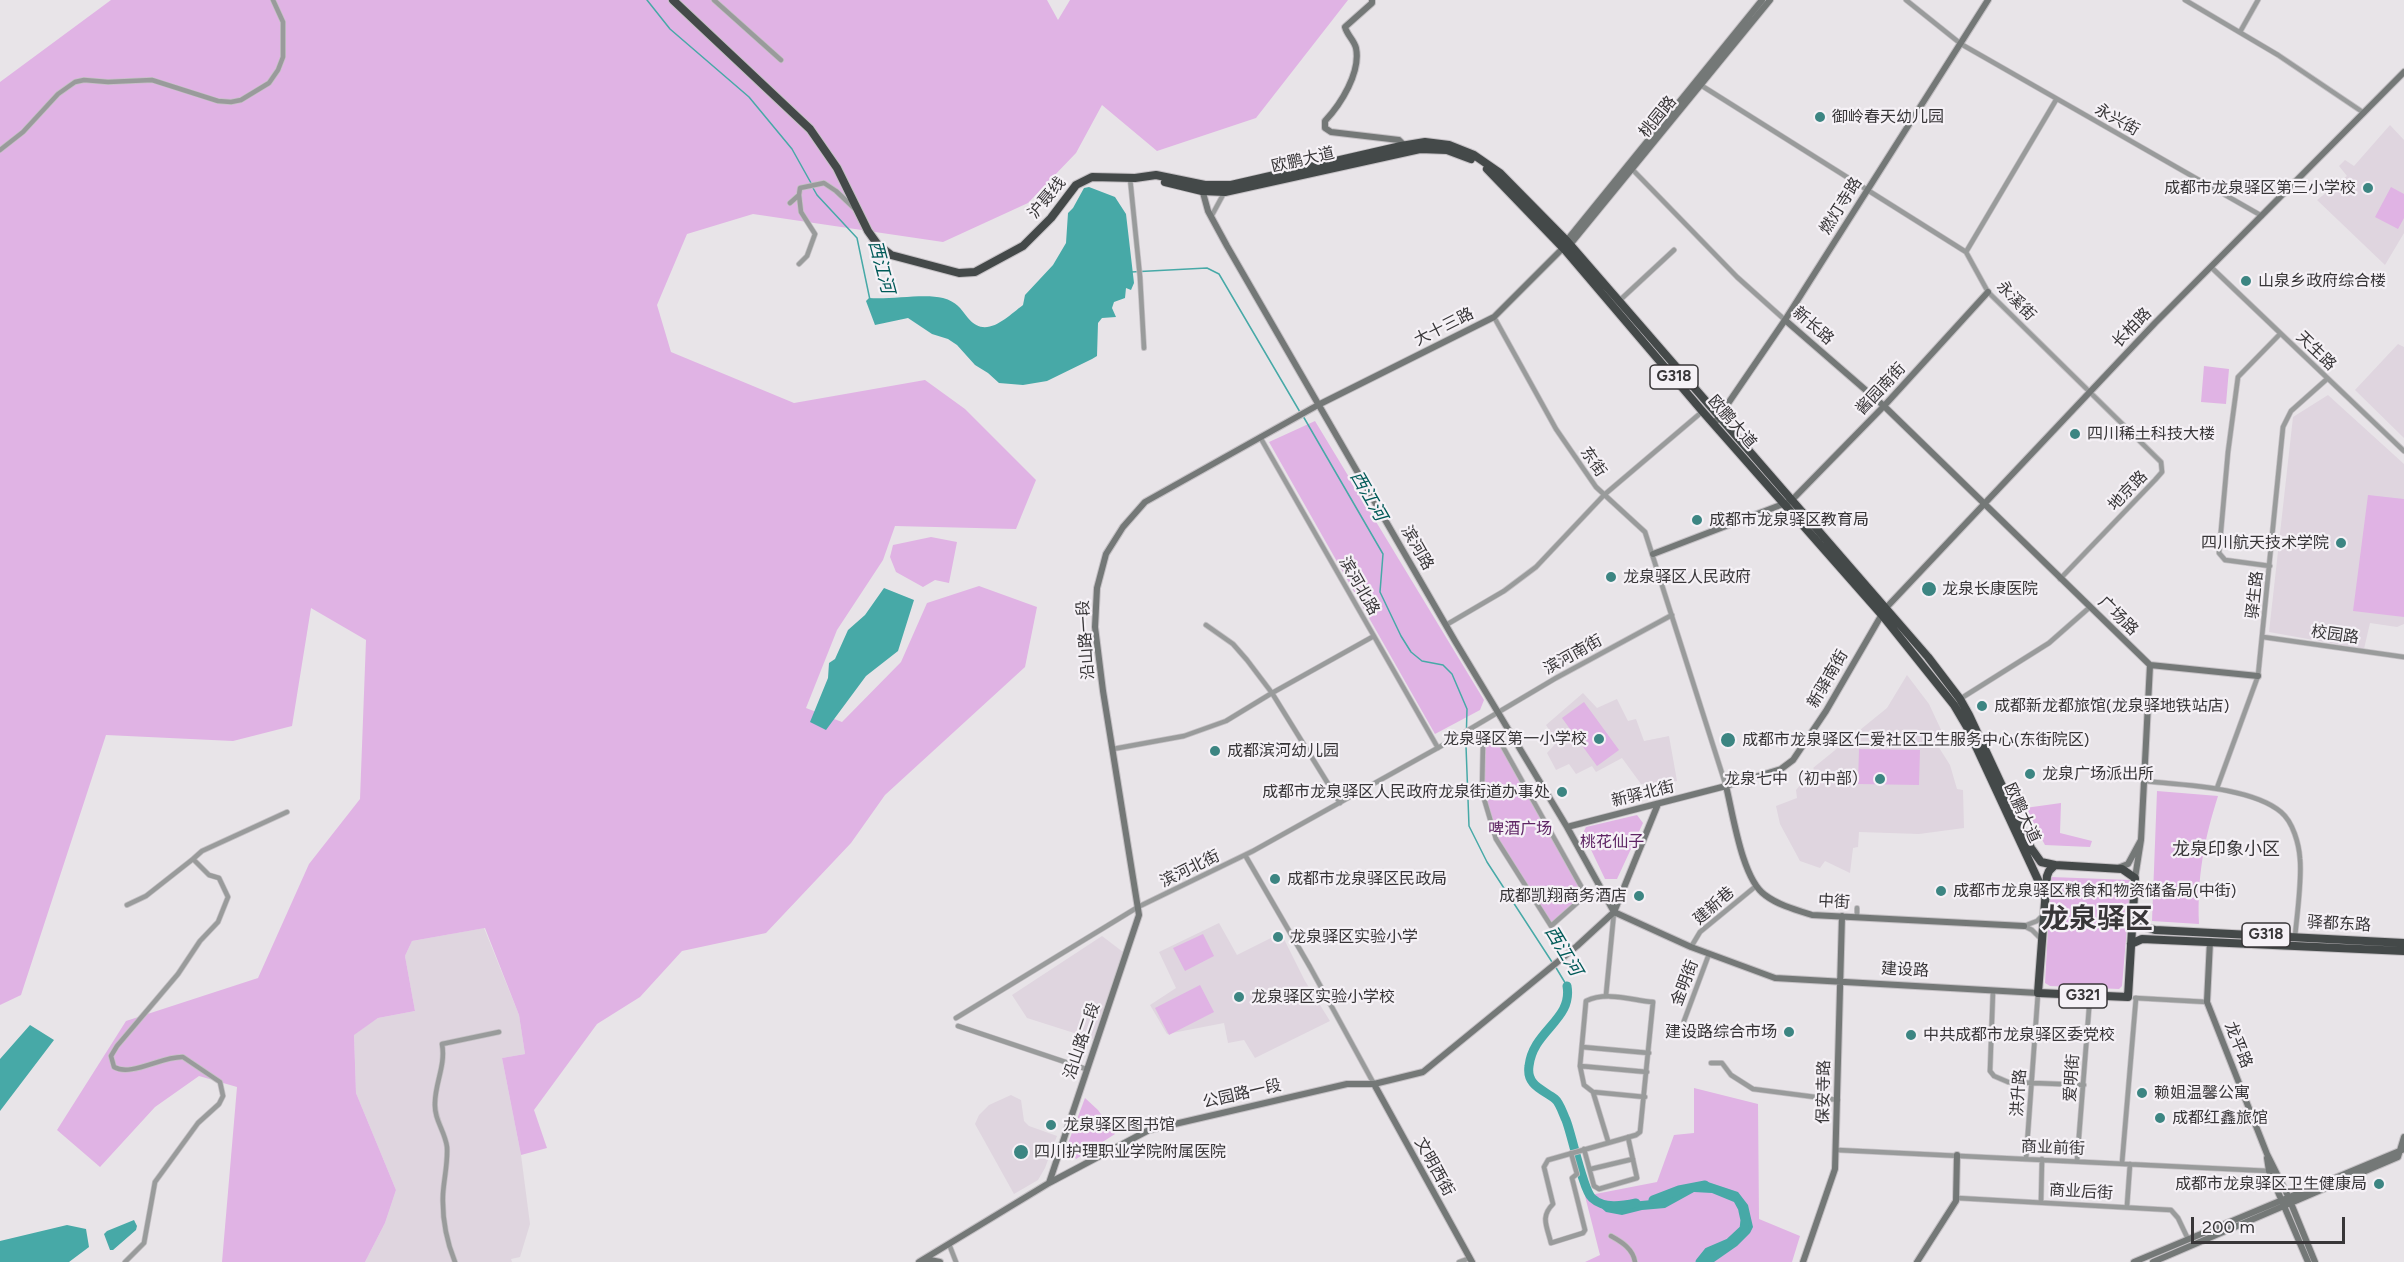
<!DOCTYPE html>
<meta charset="utf-8">
<style>
body{margin:0}
#map{position:relative;width:2404px;height:1262px;overflow:hidden;background:#e8e4e8;font-family:Figtree,sans-serif}
canvas{display:block}
.scale{position:absolute;left:2191px;top:1217px;width:154px;height:27px;box-sizing:border-box;border:3px solid #383638;border-top:0;padding-left:8px;font-size:18px;line-height:21px;white-space:nowrap;color:#383638;-webkit-text-stroke:4px #f5f1f6;paint-order:stroke}
</style>
<div id="map">
<canvas width="2404" height="1262"></canvas>
<div class="scale">200 m</div>
</div>
<script>
const context = document.querySelector('canvas').getContext('2d');
context.lineJoin = 'round';
function fill(path, color) { context.fillStyle = color; context.fill(path, 'evenodd'); }
function strokePath(path, color, width, dash) { context.strokeStyle = color; context.lineWidth = width; context.lineCap = dash ? 'butt' : 'round'; context.setLineDash(dash || []); context.stroke(path); }
function drawText(font, color, halo, rows, align = 'center') {
  context.font = font + ' Figtree,"Noto Sans SC",sans-serif'; context.lineWidth = 4.5; context.setLineDash([]); context.textBaseline = 'middle'; context.strokeStyle = halo; context.fillStyle = color; for (const [text, x, y, turn = 0] of rows) {
    context.save(); context.translate(x, y); context.rotate((+turn || 0) * Math.PI / 180); context.textAlign = isNaN(turn) ? turn : align; if (halo) context.strokeText(text, 0, 0); context.fillText(text, 0, 0); context.restore();
  }
}
fill(new Path2D(`
 M2390,125L2404,140V233L2385,265L2317,200L2347,176L2339,166L2345,160L2354,166Z
 M2398,344L2404,347V438L2355,390Z
 M2328,395L2404,464V624L2397,627L2370,623L2364,649L2269,632L2293,417Z
 M1907,675L1929,704L1943,734L1938,746L1950,765L1957,789L1963,790L1964,828L1919,834L1859,832L1858,847L1853,848L1850,873L1825,861L1820,868L1800,861L1780,824L1776,806L1797,798L1796,790L1814,769L1813,768L1887,708Z
 M1583,693L1597,708L1617,699L1628,721L1636,719L1644,741L1669,736L1677,781L1641,784L1622,758L1596,772L1592,766L1576,774L1569,764L1556,770L1547,753L1557,742L1546,725Z
 M1219,923L1237,955L1281,933L1305,981L1330,1021L1255,1058L1244,1040L1228,1043L1224,1023L1167,1034L1150,1005L1176,988L1159,952Z
 M484,928L519,1015L525,1054L502,1058L521,1155L530,1224L520,1257L511,1259L512,1262H365L385,1223L396,1190L356,1093L354,1034L378,1018L415,1011L405,956L412,941Z
 M1102,936L1123,952L1093,1039L1027,1018L1012,995Z
 M1011,1095L1021,1100L1024,1121L1029,1126L1057,1136L1045,1168L1038,1180L1014,1194L975,1124L979,1115L989,1105Z`), '#dfd5df');
fill(new Path2D(`
 M111,0H1047L1058,20L1070,0H1348L1256,118L1157,151L1102,105L1076,153L1028,203L943,242L753,214L687,234L657,305L671,352L794,403L925,380L965,409L1036,480L1016,529L895,526L883,560L837,630L806,708L842,722L901,662L927,603L979,586L1037,607L1025,667L885,795L851,843L766,933L682,951L640,997L597,1024L534,1110L547,1148L521,1155L502,1058L525,1054L519,1015L485,928L412,941L405,956L415,1011L378,1018L354,1035L356,1093L396,1190L385,1223L365,1262H222L237,1087L199,1076L155,1107L100,1167L57,1130L126,1021L258,978L309,864L360,799L366,640L311,608L292,726L233,741L106,735L21,995L0,1005V82Z
 M2391,187L2404,194V218L2398,229L2375,217Z
 M2204,366L2229,369L2226,404L2201,402Z
 M1315,421L1484,700L1480,710L1435,734L1269,442Z
 M2368,495L2404,499V617L2353,611Z
 M931,537L957,542L949,583L935,580L923,587L896,572L890,557L893,545Z
 M1584,702L1619,750L1597,766L1562,718Z
 M1498,738L1586,895L1551,926L1496,839L1482,792L1483,744Z
 M1859,749L1920,750L1919,785L1858,784Z
 M2157,791L2218,796C2204,840 2197,877 2199,924L2152,921Z
 M2061,803L2060,833L2092,841L2090,847L2045,845L2025,808Z
 M1637,815L1643,823L1617,879H1605L1583,833L1586,827Z
 M2051,877L2131,880L2122,986L2119,989L2050,986L2045,983Z
 M1203,934L1214,956L1185,971L1173,948Z
 M1200,985L1214,1012L1169,1035L1155,1008Z
 M1694,1088L1758,1104L1759,1219L1800,1236L1792,1262H1585L1600,1255L1585,1196L1657,1182L1674,1135L1694,1133Z
 M1085,1098L1098,1110L1115,1134L1076,1159L1067,1146Z`), '#e0b3e4');
fill(new Path2D(`
 M1089,187L1115,197L1126,214L1134,283L1131,290L1126,288L1125,298L1114,302L1112,308L1116,317L1102,318L1098,323L1097,356L1092,359L1047,381L1023,385L999,383L988,373L975,365L957,345L948,339L932,334L908,318L875,325L866,301L869,298C890,300 924,293 943,298C957,302 960,308 968,318C986,340 1007,317 1023,305L1025,295L1053,265L1066,243L1068,213L1073,208L1084,188Z
 M884,588L914,600L898,651L866,676L826,730L810,722L828,678L829,663L835,659L848,630L865,615Z
 M30,1025L54,1040L0,1111V1059Z
 M1708,1182L1738,1192L1748,1205L1753,1227L1750,1233L1737,1246L1714,1262H1698L1704,1255L1723,1247L1746,1224L1734,1202L1712,1193L1694,1192L1665,1208L1642,1210L1622,1215L1606,1212L1598,1205L1621,1208L1631,1202L1652,1200Z
 M134,1220L137,1226L136,1230L113,1250H110L104,1234L107,1231Z
 M67,1225L86,1229L89,1247L69,1262H0V1241Z`), '#47a9a7');
strokePath(new Path2D(`
 M647,0L670,29L749,97L792,149L811,183
 M813,188L817,195L857,238L870,300
 M1131,272L1207,268L1219,274L1300,412
 M1303,416L1383,554L1380,592L1401,636L1411,652L1422,661L1443,665L1452,674L1467,709L1466,746L1469,826L1487,862L1552,962
 M1555,966L1567,986`), '#47a9a7', 1.5);
strokePath(new Path2D(`
 M1567,986C1573,1020 1533,1030 1529,1066C1526,1086 1544,1090 1555,1099C1560,1103 1563,1114 1566,1120C1572,1135 1583,1190 1592,1198C1604,1209 1622,1206 1636,1203
 M1653,1200L1679,1190L1705,1185
 M1700,1262L1708,1252L1729,1243L1744,1229L1745,1220L1743,1211`), '#47a9a7', 9);
const street = new Path2D(`
 M714,0L781,60
 M1906,0L1961,44L2262,216
 M2185,0L2278,55L2364,113
 M2240,32L2258,0
 M1699,84L1966,252L1988,292L2161,462L2162,472L2155,480L2060,579
 M0,150L23,132L58,94L75,82L84,80L108,82L152,80L218,101L231,102L241,100L269,83L278,70L283,57V22L273,0
 M1631,168L1737,277L1785,320
 M1130,178L1140,277L1144,348
 M799,195L801,212L815,234L807,256L799,264
 M790,203L799,195L800,188L824,183L836,191L854,208
 M1211,217L1224,193
 M1966,252L2056,100
 M2212,268L2404,451
 M1619,301L1674,250
 M1494,317L1556,429L1596,487L1645,532L1726,786
 M1260,437L1438,748
 M2270,566L2225,560L2219,553L2228,452L2238,377L2280,334
 M1206,625L1233,644L1247,660L1272,693L1340,803
 M1446,625L1504,591L1536,567L1604,495L1703,411
 M2263,637L2404,657
 M1960,699L2049,643L2090,607
 M1498,738L1586,895L1551,926L1496,839L1482,792L1483,744Z
 M1113,749L1184,736L1226,721L1272,693L1374,636
 M2144,781C2182,785 2251,787 2281,812C2293,822 2299,844 2300,859C2302,881 2297,914 2295,937
 M2217,788L2258,676L2283,427L2291,411L2327,379
 M1245,855L1310,967L1374,1084
 M127,905L146,896L193,859
 M1857,917V908
 M2041,939L2032,930L2024,926L2037,921L2042,916
 M1691,947L1700,932L1756,886
 M1993,991L1990,1071L1994,1076L2008,1082L2084,1085
 M1606,995L1614,912
 M2135,998L2207,1002
 M956,1018L1138,907L1253,851L1443,745L1556,678L1672,615
 M1684,1021L1709,954
 M958,1026L1086,1069
 M1582,1047L1649,1053
 M1711,1063H1722L1731,1075L1753,1089L1838,1100
 M1580,1066L1647,1072
 M1593,1092L1645,1097
 M1584,1149L1594,1186L1599,1189L1637,1178L1628,1137
 M1837,1150L2269,1171
 M1571,1153L1577,1174L1572,1178L1585,1230L1583,1233L1551,1243C1547,1226 1540,1217 1553,1204L1544,1167L1548,1160L1636,1135L1640,1132L1653,1002C1631,1000 1607,991 1586,1001L1580,1066L1584,1085L1593,1092L1608,1141
 M2026,1159L2038,993
 M2077,1161L2090,996
 M2122,1163L2136,998
 M1591,1169L1633,1159
 M1957,1198L2171,1210L2178,1218L2188,1239
 M2041,1202L2042,1159
 M2127,1206L2130,1164
 M1611,1236C1622,1242 1633,1249 1635,1262
 M949,1244L956,1262
 M125,1262L144,1243L155,1182L198,1123L219,1104L223,1096L220,1082L183,1057C162,1056 131,1077 114,1067L111,1056L117,1046L178,974L200,941L218,922L228,897L219,878L209,875L193,859L202,851L287,812
 M455,1262C446,1240 442,1217 443,1194C444,1178 448,1163 447,1147C445,1131 434,1120 435,1103C435,1083 446,1065 442,1044L499,1032
 M1459,1262L1470,1258`);
const secondary = new Path2D(`
 M1372,0V3L1345,27C1347,35 1354,40 1356,48C1361,72 1341,104 1325,121V128L1331,132L1399,140L1404,145
 M1202,189L1208,211L1227,246L1455,641L1567,827L1614,912
 M1564,244L1762,0
 M1568,247L1770,0
 M1785,320L1884,406L2150,665L2141,840
 M1714,424L1785,320L1988,0
 M1653,554L1791,501L1884,406L1988,292
 M2150,665L2258,676
 M1726,786C1733,814 1742,879 1765,895C1778,905 1796,910 1812,915L2024,926
 M1567,827L1726,786L1781,769L1793,760L1826,711L1885,609L2155,323L2404,72
 M2118,868L2128,864L2141,840L2135,878
 M1614,912L1691,947L1775,978L2038,993
 M2210,941L2207,1002L2267,1154L2288,1196L2315,1262
 M1374,1084L1472,1262
 M2267,1158L2269,1171L2308,1262
 M1049,1183L1139,915L1103,691L1095,627L1097,588L1106,554L1123,527L1145,502L1318,405L1494,317L1563,248
 M925,1259L940,1262
 M919,1262L1049,1183L1149,1130L1347,1084H1374L1423,1072L1577,946L1614,912L1658,804
 M1803,1262L1835,1169L1842,916
 M1917,1262L1956,1201L1957,1155
 M2134,1262L2402,1150
 M2153,1262L2398,1157L2404,1137`);
const highway = new Path2D(`
 M673,0L810,129L837,168L868,231L878,245L891,255L959,273L975,272L1023,246L1051,218L1076,185L1092,177L1135,178L1156,175L1205,185H1231L1401,146L1425,142L1449,145L1474,155L1500,173L1567,241L1928,657L1960,699L1969,715L2031,848L2041,862L2055,865
 M1487,169L1565,250L1703,412L1882,615L1954,705L1967,727L2045,895
 M1165,182L1202,191L1225,192L1420,149L1447,150L1471,159
 M2055,865L2122,869L2135,878L2128,997L2038,993L2047,876L2049,871Z
 M2134,918L2138,925L2155,930L2404,943
 M2131,944L2142,939L2404,951`);
strokePath(street, '#c5c1c5', 6);
strokePath(secondary, '#c5c1c5', 8);
strokePath(highway, '#c5c1c5', 10);
strokePath(street, '#999b9b', 4.5);
strokePath(secondary, '#747877', 6);
strokePath(highway, '#444949', 8);
for (const [x, y, r, color] of [
 [1820,117,6,"#3c8582"],
 [2368,188,6,"#3c8582"],
 [2246,281,6,"#3c8582"],
 [2075,434,6,"#3c8582"],
 [1697,520,6,"#3c8582"],
 [2341,543,6,"#3c8582"],
 [1611,577,6,"#3c8582"],
 [1929,589,8,"#3c8582"],
 [1982,706,6,"#3c8582"],
 [1599,739,6,"#3c8582"],
 [1728,740,8,"#3c8582"],
 [1215,751,6,"#3c8582"],
 [2030,774,6,"#3c8582"],
 [1880,779,6,"#3c8582"],
 [1562,792,6,"#3c8582"],
 [1275,879,6,"#3c8582"],
 [1941,891,6,"#3c8582"],
 [1639,896,6,"#3c8582"],
 [1278,937,6,"#3c8582"],
 [1239,997,6,"#3c8582"],
 [1789,1032,6,"#3c8582"],
 [1911,1035,6,"#3c8582"],
 [2142,1093,6,"#3c8582"],
 [2160,1118,6,"#3c8582"],
 [1051,1125,6,"#3c8582"],
 [1021,1152,8,"#3c8582"],
 [2379,1184,6,"#3c8582"]
]) { const dot = new Path2D(); dot.arc(x, y, r, 0, 2 * Math.PI); context.fillStyle = color; context.fill(dot); strokePath(dot, '#f5f1f6', 2); }
for (const [x, y, w] of [
 [1674,377,48],
 [2266,935,48],
 [2083,996,48]
]) { const box = new Path2D(); box.roundRect(x - w / 2, y - 12, w, 24, 4.5); context.fillStyle = '#f5f1f6'; context.fill(box); strokePath(box, '#383638', 1.5); }
drawText('bold 15px', '#383638', null, [
 ["G318",1674,377],
 ["G318",2266,935],
 ["G321",2083,996]
]);
drawText('16px', '#383638', '#f5f1f6', [
 ["桃园路",1658,117,-51],
 ["永兴街",2117,120,29],
 ["欧鹏大道",1303,160,-13],
 ["沪聂线",1047,198,-50],
 ["燃灯寺路",1841,206,-58],
 ["永溪街",2016,301,46],
 ["新长路",1813,326,41],
 ["大十三路",1444,327,-27],
 ["长柏路",2132,328,-46],
 ["天生路",2316,351,44],
 ["酱园南街",1881,389,-47],
 ["欧鹏大道",1732,422,49],
 ["东街",1593,462,55],
 ["地京路",2128,491,-46],
 ["滨河路",1417,548,60],
 ["滨河北路",1359,586,60],
 ["驿生路",2255,595,-84],
 ["广场路",2118,616,44],
 ["校园路",2335,635,8],
 ["沿山路一段",1086,640,-94],
 ["滨河南街",1573,655,-29],
 ["新驿南街",1828,679,-60],
 ["新驿北街",1643,794,-14],
 ["欧鹏大道",2022,813,65],
 ["滨河北街",1190,869,-26],
 ["中街",1834,902,3],
 ["建新巷",1714,906,-41],
 ["驿都东路",2339,924,3],
 ["建设路",1905,970,3],
 ["金明街",1685,983,-69],
 ["沿山路二段",1082,1041,-71],
 ["龙平路",2238,1045,68],
 ["爱明街",2072,1078,-86],
 ["保安寺路",1824,1092,-89],
 ["洪升路",2019,1093,-86],
 ["公园路一段",1242,1094,-13],
 ["商业前街",2053,1148,2],
 ["文明西街",1434,1167,61],
 ["商业后街",2081,1192,3]
]);
drawText('16px', '#383638', '#f5f1f6', [
 ["御岭春天幼儿园",1832,117],
 ["成都市龙泉驿区第三小学校",2356,188,"right"],
 ["山泉乡政府综合楼",2258,281],
 ["四川稀土科技大楼",2087,434],
 ["成都市龙泉驿区教育局",1709,520],
 ["四川航天技术学院",2329,543,"right"],
 ["龙泉驿区人民政府",1623,577],
 ["龙泉长康医院",1942,589],
 ["成都新龙都旅馆(龙泉驿地铁站店)",1994,706],
 ["龙泉驿区第一小学校",1587,739,"right"],
 ["成都市龙泉驿区仁爱社区卫生服务中心(东街院区)",1742,740],
 ["成都滨河幼儿园",1227,751],
 ["龙泉广场派出所",2042,774],
 ["龙泉七中（初中部）",1868,779,"right"],
 ["成都市龙泉驿区人民政府龙泉街道办事处",1550,792,"right"],
 ["成都市龙泉驿区民政局",1287,879],
 ["成都市龙泉驿区粮食和物资储备局(中街)",1953,891],
 ["成都凯翔商务酒店",1627,896,"right"],
 ["龙泉驿区实验小学",1290,937],
 ["龙泉驿区实验小学校",1251,997],
 ["建设路综合市场",1777,1032,"right"],
 ["中共成都市龙泉驿区委党校",1923,1035],
 ["赖姐温馨公寓",2154,1093],
 ["成都红鑫旅馆",2172,1118],
 ["龙泉驿区图书馆",1063,1125],
 ["四川护理职业学院附属医院",1034,1152],
 ["成都市龙泉驿区卫生健康局",2367,1184,"right"]
], 'left');
drawText('16px', '#5f2665', '#f5f1f6', [
 ["啤酒广场",1520,829],
 ["桃花仙子",1612,842]
]);
drawText('italic 18px', '#005a58', '#f5f1f6', [
 ["西江河",881,267,75],
 ["西江河",1368,496,60],
 ["西江河",1563,951,59]
]);
drawText('18px', '#383638', '#f5f1f6', [
 ["龙泉印象小区",2226,850]
]);
drawText('bold 28px', '#383638', '#f5f1f6', [
 ["龙泉驿区",2097,920]
]);
</script>
